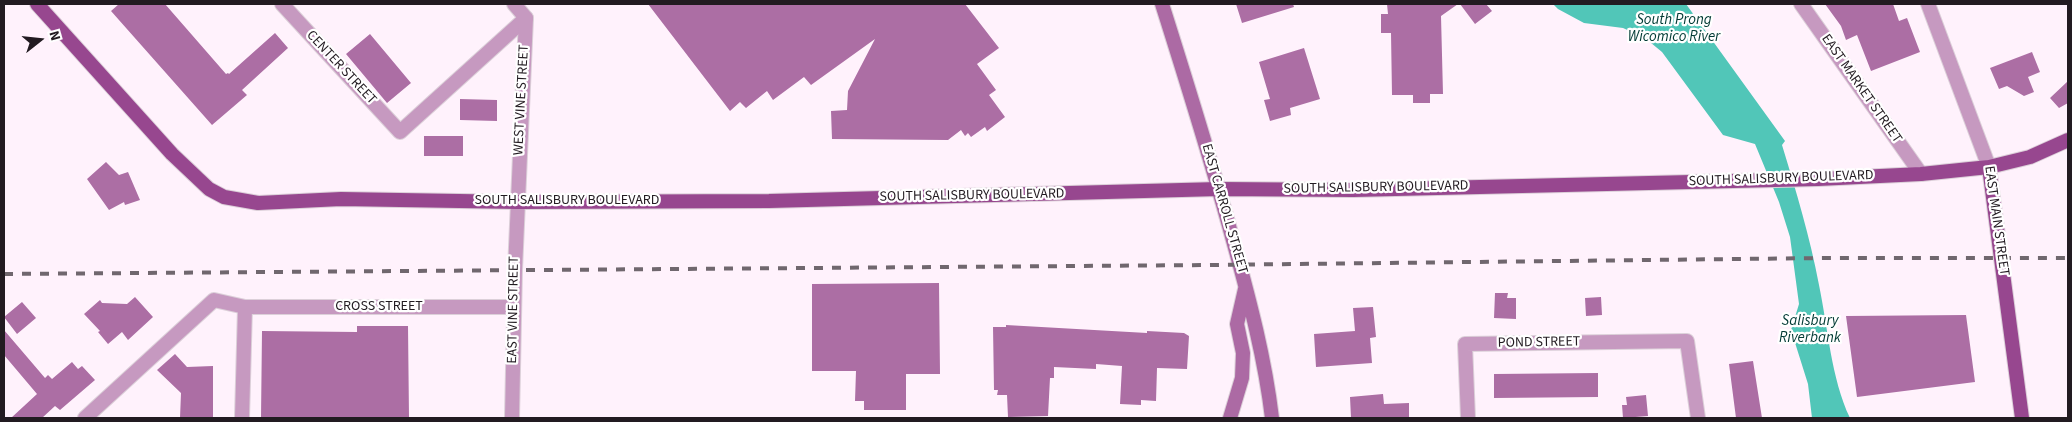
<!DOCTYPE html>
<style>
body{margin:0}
#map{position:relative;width:2072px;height:422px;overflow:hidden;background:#fff2fc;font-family:"Source Sans 3",sans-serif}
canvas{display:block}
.frame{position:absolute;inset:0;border:5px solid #221b21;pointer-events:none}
.north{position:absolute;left:15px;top:15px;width:50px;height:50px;-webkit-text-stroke:4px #fff;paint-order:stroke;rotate:74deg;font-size:14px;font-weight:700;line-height:20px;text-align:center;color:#221b21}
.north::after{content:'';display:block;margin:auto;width:18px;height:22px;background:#221b21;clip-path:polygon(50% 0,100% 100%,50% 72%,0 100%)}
</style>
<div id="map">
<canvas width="2072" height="422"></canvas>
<div class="frame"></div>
<div class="north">N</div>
</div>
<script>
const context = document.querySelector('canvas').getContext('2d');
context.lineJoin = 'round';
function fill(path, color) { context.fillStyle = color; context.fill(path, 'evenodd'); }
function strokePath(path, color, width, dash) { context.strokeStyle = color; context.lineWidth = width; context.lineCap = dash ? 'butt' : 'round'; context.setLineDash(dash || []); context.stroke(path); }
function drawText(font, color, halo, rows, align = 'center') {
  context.font = font + ' "Source Sans 3",sans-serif'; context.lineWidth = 4.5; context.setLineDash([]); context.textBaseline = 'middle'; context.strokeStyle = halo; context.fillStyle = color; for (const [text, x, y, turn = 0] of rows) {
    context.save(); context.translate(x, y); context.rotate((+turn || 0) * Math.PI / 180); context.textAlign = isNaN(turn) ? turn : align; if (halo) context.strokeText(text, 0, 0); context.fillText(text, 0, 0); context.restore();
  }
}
fill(new Path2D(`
 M1553,4H1686L1785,141L1782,145C1796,191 1810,237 1819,285C1828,328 1831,378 1850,418H1812L1808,384L1791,330L1799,304L1790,237L1779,202L1755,144L1723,135L1662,52L1645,38L1623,28L1584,23L1558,9Z`), '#51c6b8');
fill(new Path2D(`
 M119,4H165L226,74L228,73L229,74L275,33L288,48L242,90L247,95L212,125L111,11Z
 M648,4H965L999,48L977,64L996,90L989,95L1005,117L987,131L985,127L971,137L968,133L965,136L961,130L948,140L832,139L831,111L847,110L848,91L875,39L811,85L804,77L773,100L767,91L746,108L740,102L730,111Z
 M1236,4H1293L1294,7L1242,23Z
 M1387,4H1458L1441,16L1443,94H1430V103H1413V95H1392L1391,33H1381V14H1388Z
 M1460,4H1486L1492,11L1475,24Z
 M1825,4H1893L1899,21L1907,18L1920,52L1871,71L1857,35L1846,40L1841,26Z
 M370,34L411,83L387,103L346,54Z
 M1304,48L1320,99L1290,108L1291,115L1270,121L1264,100L1270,99L1259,62Z
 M2032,52L2040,72L2028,77L2034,92L2024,96L2007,86L1999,89L1990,68Z
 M2068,81V103L2059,108L2050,98Z
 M460,99L497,100V121L460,120Z
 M424,136H463V156H424Z
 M106,162L119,175L128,172L140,200L125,205L124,202L109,210L87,179Z
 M939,283L940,374H906V410H864V401H855L856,371H812V284Z
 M1495,293H1508L1507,298H1516V319L1494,318Z
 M135,297L153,317L128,340L122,332L108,344L98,332L100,331L84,314L100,300L102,303L127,304Z
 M1601,297L1602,315L1586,316L1585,298Z
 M22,302L36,318L17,334L4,317Z
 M1373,307L1376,337L1370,338L1372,363L1316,367L1314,334L1355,331L1353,308Z
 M1966,315L1975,382L1857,397L1846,316Z
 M1006,325L1147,333V331L1184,333L1189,336L1187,369L1157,368L1156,401L1141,400V405L1120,404L1122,366L1096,364V369L1054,367V378H1050L1048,416L1008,417L1007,395H997L998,390H994L993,327H1006Z
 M357,326H408L409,418H261L262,331L357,332Z
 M4,330L45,378L48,375L52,379L72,362L78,369L82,366L95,380L60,410L55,406L42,418H11L37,394L4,355Z
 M175,354L187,367L213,366V418H180L181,393L157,370Z
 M1753,361L1762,418H1736L1729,364Z
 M1598,373V397L1494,398V374Z
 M1383,394L1384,404L1409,403V418H1351L1350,397Z
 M1646,395L1648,416L1623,418L1622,405H1627L1626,397Z`), '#ac6ea4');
const minor = new Path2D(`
 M282,4L400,132L526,18
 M1801,4L1921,174
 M85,418L214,300L245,307H514
 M242,418L245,307
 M1468,418L1465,344L1687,341L1698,418`);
const tertiary = new Path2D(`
 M1928,4L1989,167
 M512,418L515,270L526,18L514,4`);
const secondary = new Path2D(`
 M1162,4C1187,83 1212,163 1234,244C1250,302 1265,359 1272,418
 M1230,418L1242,378L1243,353L1237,324L1245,289`);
const primary = new Path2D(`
 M37,4L172,154L209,189L224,197L258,203L341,199L518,202L769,201L1219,189L1353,190L1818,179L1921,174L1989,167L2030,157L2068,140
 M1989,167L2022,418`);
strokePath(minor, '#dcd0d9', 16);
strokePath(tertiary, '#dcd0d9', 16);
strokePath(secondary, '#dcd0d9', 16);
strokePath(primary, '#dcd0d9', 16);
strokePath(minor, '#c699c0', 14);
strokePath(tertiary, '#c699c0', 14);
strokePath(secondary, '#ac6aa4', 14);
strokePath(primary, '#97478f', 14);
strokePath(new Path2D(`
 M4,274L1209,265L1824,258H2068`), '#70676e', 4, [9, 9]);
drawText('14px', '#221b21', '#fff', [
 ["CENTER STREET",341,68,47],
 ["EAST MARKET STREET",1861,89,55],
 ["WEST VINE STREET",522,100,-87],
 ["SOUTH SALISBURY BOULEVARD",1781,179,-2],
 ["SOUTH SALISBURY BOULEVARD",1376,188,-1],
 ["SOUTH SALISBURY BOULEVARD",972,196,-1],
 ["SOUTH SALISBURY BOULEVARD",567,201],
 ["EAST CARROLL STREET",1224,209,74],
 ["EAST MAIN STREET",1996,221,82],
 ["CROSS STREET",379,307],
 ["EAST VINE STREET",514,310,-89],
 ["POND STREET",1539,343,-1]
]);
drawText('italic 15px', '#013a34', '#fff', [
 ["South Prong",1674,21],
 ["Wicomico River",1674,38],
 ["Salisbury",1810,322],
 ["Riverbank",1810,339]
]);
</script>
